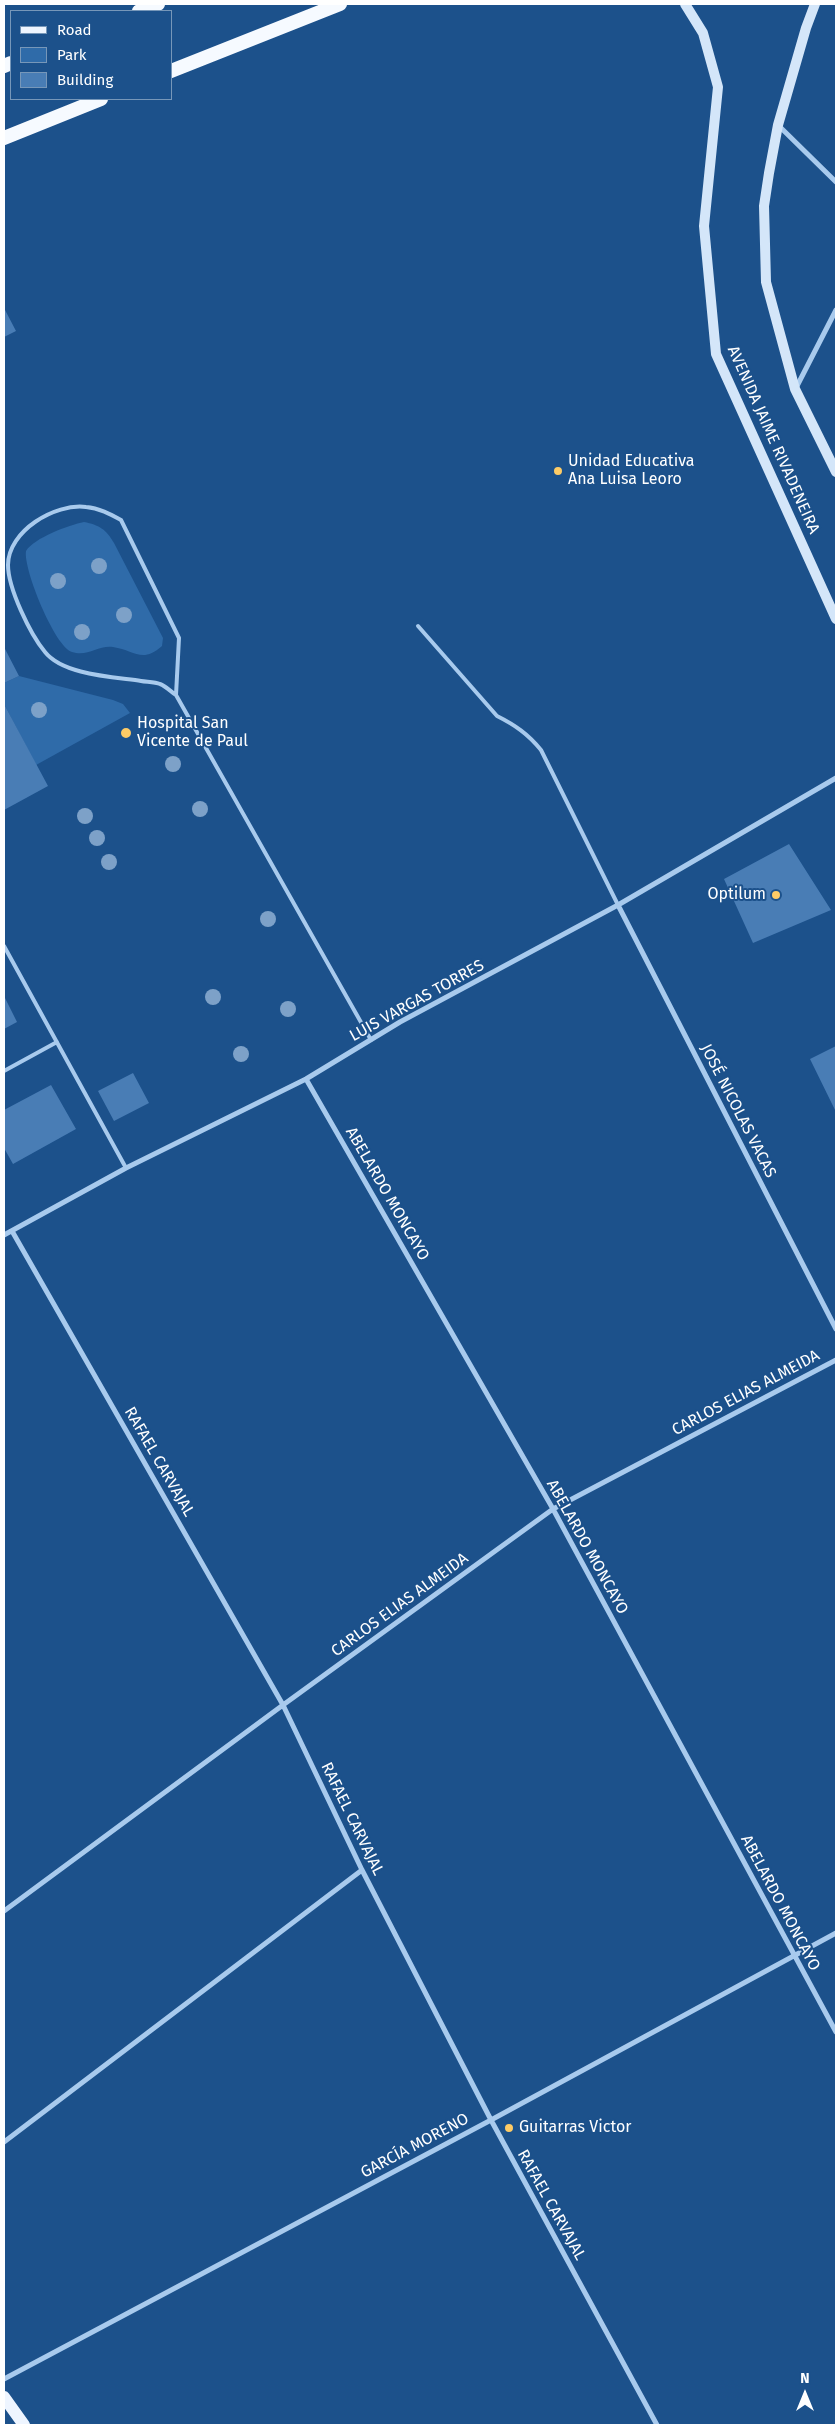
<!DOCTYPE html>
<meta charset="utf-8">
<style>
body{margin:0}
#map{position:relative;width:840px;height:2429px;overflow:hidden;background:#1c518b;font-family:"Fira Sans",sans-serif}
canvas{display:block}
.frame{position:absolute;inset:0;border:5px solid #fff;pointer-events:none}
.legend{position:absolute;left:10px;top:10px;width:162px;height:90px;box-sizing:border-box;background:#1c518b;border:1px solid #7797b9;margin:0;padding:6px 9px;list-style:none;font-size:15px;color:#fff}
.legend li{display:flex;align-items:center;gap:10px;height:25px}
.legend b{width:25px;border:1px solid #7797b9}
.north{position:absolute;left:780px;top:2369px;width:50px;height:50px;-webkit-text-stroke:4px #1c518b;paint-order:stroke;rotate:0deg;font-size:14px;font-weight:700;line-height:20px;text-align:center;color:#fff}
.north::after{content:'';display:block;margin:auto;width:18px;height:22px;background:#fff;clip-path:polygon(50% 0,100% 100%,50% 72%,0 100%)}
</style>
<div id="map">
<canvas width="840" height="2429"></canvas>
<div class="frame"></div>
<ul class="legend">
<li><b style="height:6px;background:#eef5ff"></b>Road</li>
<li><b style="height:14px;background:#2f6ba9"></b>Park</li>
<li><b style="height:14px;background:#497db5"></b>Building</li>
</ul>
<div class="north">N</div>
</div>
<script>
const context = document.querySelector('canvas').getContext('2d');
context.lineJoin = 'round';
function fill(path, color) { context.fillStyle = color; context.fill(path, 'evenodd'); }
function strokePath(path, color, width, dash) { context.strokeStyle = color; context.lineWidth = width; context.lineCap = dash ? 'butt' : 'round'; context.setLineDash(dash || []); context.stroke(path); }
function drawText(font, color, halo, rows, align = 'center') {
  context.font = font + ' "Fira Sans",sans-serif'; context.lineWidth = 4; context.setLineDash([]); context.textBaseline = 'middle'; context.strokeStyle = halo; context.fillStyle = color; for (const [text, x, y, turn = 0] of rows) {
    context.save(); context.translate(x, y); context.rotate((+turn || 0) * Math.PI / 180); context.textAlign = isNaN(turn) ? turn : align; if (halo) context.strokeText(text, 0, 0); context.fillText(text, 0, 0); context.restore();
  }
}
fill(new Path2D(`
 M84,522C99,525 106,529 114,543L163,638L162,646C142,664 134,650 113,647C98,645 88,657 72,652C55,647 23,569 26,551C34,538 69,525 84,522Z
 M19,676L113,700L123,704L130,713L36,765L4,704V683Z`), '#2f6ba9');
fill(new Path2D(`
 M4,308L16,331L4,337Z
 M4,647L19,676L4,683Z
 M4,704L48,786L4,810Z
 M789,844L831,910L753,943L724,879Z
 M4,996L17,1022L4,1029Z
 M836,1046V1112L810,1059Z
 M133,1073L149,1103L114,1121L98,1091Z
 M51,1085L76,1129L13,1164L4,1148V1110Z`), '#497db5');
strokePath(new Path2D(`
 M418,626L497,716C515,725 528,734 541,750L618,905
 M176,695L179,638L121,520C110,514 99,508 86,507C55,503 8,531 8,565C8,588 30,634 45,652C63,675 114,677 141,681C147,682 155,682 160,684C166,686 171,692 176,695L371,1040
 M4,946L126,1168
 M4,1071L57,1042`), '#a8caed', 4);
strokePath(new Path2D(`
 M778,125L836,182
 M796,388L836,310
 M618,905L836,1329
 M306,1079L553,1509L836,2032
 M12,1231L283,1705L362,1870L491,2120L657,2425
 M4,1235L126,1168L306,1079L400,1022L618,905L836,778
 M4,1911L283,1705L553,1509L836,1360
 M4,2142L362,1870
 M4,2379L491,2120L836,1933`), '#a8caed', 5);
strokePath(new Path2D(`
 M685,4L703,33L718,87L704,226L716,354L836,619
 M815,4L806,28L778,125L769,173L764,206L766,282L795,389L836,472`), '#d4e6f9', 10);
strokePath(new Path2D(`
 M4,2397L24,2425`), '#eef5ff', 12);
strokePath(new Path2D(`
 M139,11L158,4
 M4,66L11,63
 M171,71L340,4
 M4,138L101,99`), '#f6faff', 14);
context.fillStyle = '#7da1c8';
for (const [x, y] of [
 [99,566],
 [58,581],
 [124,615],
 [82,632],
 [39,710],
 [173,764],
 [200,809],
 [85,816],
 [97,838],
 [109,862],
 [268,919],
 [213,997],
 [288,1009],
 [241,1054]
]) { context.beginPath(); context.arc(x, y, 8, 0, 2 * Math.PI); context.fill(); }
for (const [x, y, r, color] of [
 [558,471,5,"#fdcb66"],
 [126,733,6,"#fdcb66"],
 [776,895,5,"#fdcb66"],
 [509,2128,5,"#fdcb66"]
]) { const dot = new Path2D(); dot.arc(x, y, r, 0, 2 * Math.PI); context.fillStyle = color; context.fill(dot); strokePath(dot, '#1c518b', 2); }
drawText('16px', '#fff', '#1c518b', [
 ["AVENIDA JAIME RIVADENEIRA",773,440,66],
 ["LUIS VARGAS TORRES",417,1001,-29],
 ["JOSÉ NICOLAS VACAS",738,1111,63],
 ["ABELARDO MONCAYO",387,1194,60],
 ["CARLOS ELIAS ALMEIDA",746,1393,-28],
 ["RAFAEL CARVAJAL",159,1462,60],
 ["ABELARDO MONCAYO",587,1547,61],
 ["CARLOS ELIAS ALMEIDA",400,1605,-36],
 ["RAFAEL CARVAJAL",352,1819,64],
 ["ABELARDO MONCAYO",780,1903,62],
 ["GARCÍA MORENO",415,2146,-28],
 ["RAFAEL CARVAJAL",551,2205,61]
]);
drawText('16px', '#fff', '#1c518b', [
 ["Unidad Educativa",568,462],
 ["Ana Luisa Leoro",568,480],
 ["Hospital San",137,724],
 ["Vicente de Paul",137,742],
 ["Optilum",766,895,"right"],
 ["Guitarras Victor",519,2128]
], 'left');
</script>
